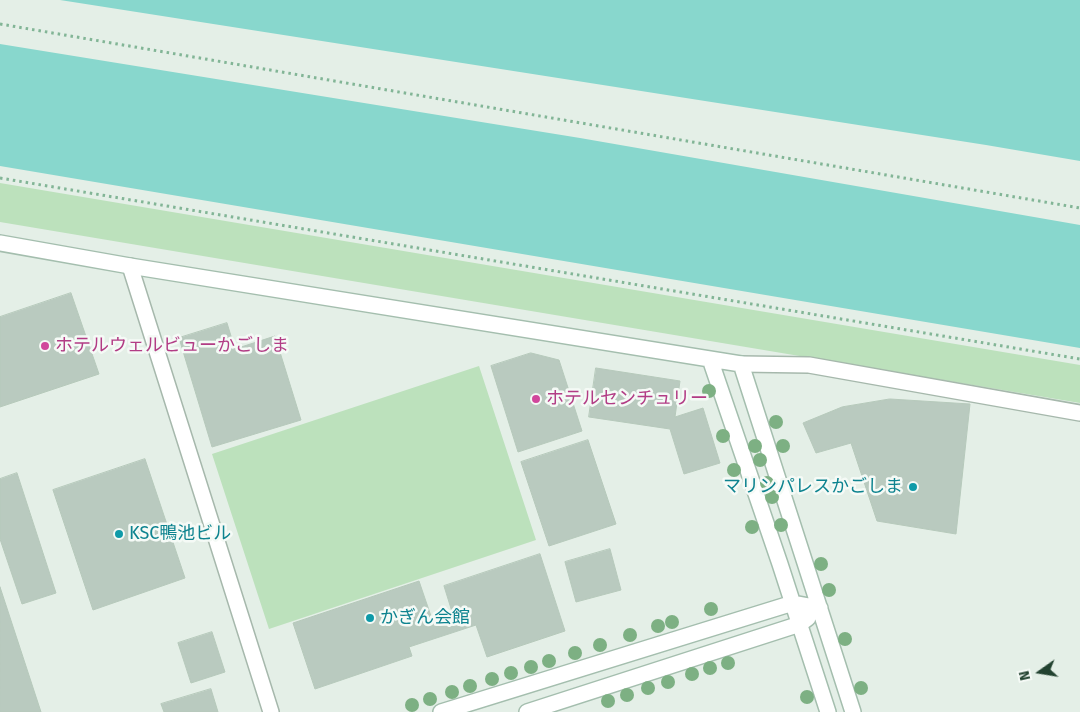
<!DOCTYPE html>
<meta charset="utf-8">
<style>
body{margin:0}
#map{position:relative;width:1080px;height:712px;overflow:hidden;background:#e4efe7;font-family:"Fira Sans",sans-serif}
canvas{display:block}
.north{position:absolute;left:1015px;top:647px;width:50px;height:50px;-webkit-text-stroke:4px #f5faf6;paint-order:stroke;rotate:257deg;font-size:14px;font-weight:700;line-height:20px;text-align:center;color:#224230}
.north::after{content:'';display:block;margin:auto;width:18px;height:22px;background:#224230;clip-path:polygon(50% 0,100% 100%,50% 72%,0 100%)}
</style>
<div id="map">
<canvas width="1080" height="712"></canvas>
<div class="north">N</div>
</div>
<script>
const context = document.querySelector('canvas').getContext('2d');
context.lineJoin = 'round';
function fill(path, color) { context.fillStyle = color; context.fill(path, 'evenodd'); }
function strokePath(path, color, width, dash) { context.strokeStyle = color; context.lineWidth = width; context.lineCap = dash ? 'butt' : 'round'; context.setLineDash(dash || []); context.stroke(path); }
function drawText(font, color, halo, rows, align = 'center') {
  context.font = font + ' "Fira Sans","Noto Sans JP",sans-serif'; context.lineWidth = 5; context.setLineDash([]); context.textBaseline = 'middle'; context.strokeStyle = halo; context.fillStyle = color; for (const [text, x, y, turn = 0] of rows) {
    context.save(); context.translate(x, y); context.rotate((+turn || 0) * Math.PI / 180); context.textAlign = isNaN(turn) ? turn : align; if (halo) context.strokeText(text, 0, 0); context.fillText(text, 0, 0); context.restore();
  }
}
fill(new Path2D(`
 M0,183L1080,365V403L0,222Z
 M479,366L536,540L269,629L212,454Z`), '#bce1bc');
fill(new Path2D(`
 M60,0H1080V161L986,145Z
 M0,44L580,138L1080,225V348L0,166Z`), '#88d7cd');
const building = new Path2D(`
 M71,293L99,374L0,407V317Z
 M227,323L235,349L275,336L301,420L212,447L179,338Z
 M531,353L559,360L582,431L518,452L491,366Z
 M596,368L680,381L675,417L703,408L720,463L684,474L670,429L589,417Z
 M890,399L970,404L956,534L877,521L851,443L816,453L803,423L842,407Z
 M588,440L616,524L549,546L521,462Z
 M145,459L185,578L93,610L53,490Z
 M17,473L56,593L22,604L0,539V479Z
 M610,549L621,590L576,602L565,562Z
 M540,554L565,631L487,657L476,625L409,647L412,656L315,689L293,623L419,581L433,622L453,615L444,586Z
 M0,587L41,712H0Z
 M212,632L225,672L191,683L178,643Z
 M211,689L218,712H164L161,704Z`);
fill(building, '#b9cabf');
strokePath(building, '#b6c9bb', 1);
const street = new Path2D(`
 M130,266L271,712
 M741,364L809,365L1080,413`);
const secondary = new Path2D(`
 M0,243L130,266L741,364L853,712
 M710,359L780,564L828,712
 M441,712L793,603L820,608
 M527,712L800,624L808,618`);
strokePath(street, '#a6b8ac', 18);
strokePath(secondary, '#a4beae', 18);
strokePath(new Path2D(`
 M0,24L1080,208
 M0,178L1080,359`), '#82b596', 3, [2.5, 4]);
strokePath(street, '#fff', 15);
strokePath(secondary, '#fff', 15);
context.fillStyle = '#7db083';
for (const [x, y] of [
 [709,391],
 [776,422],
 [723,436],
 [755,446],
 [783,446],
 [760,460],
 [734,470],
 [767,483],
 [772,497],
 [781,525],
 [752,527],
 [821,564],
 [829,590],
 [711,609],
 [672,622],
 [658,626],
 [630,635],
 [845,639],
 [600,645],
 [575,653],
 [549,661],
 [728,663],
 [531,667],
 [710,668],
 [511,673],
 [692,674],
 [492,679],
 [668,682],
 [470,686],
 [648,688],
 [861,688],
 [452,692],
 [627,695],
 [807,697],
 [430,699],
 [608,701],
 [412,705]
]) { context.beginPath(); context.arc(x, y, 7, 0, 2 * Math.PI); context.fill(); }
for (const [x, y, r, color] of [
 [45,346,5,"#d1479c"],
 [536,399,5,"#d1479c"],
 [913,487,5,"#0f9aa8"],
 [119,534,5,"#0f9aa8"],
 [370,618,5,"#0f9aa8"]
]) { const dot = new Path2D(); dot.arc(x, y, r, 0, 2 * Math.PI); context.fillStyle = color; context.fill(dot); strokePath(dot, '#f5faf6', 2); }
drawText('18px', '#b23c85', '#f5faf6', [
 ["ホテルウェルビューかごしま",55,346],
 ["ホテルセンチュリー",546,399]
], 'left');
drawText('18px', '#0d838f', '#f5faf6', [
 ["マリンパレスかごしま",903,487,"right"],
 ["KSC鴨池ビル",129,534],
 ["かぎん会館",380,618]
], 'left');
</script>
